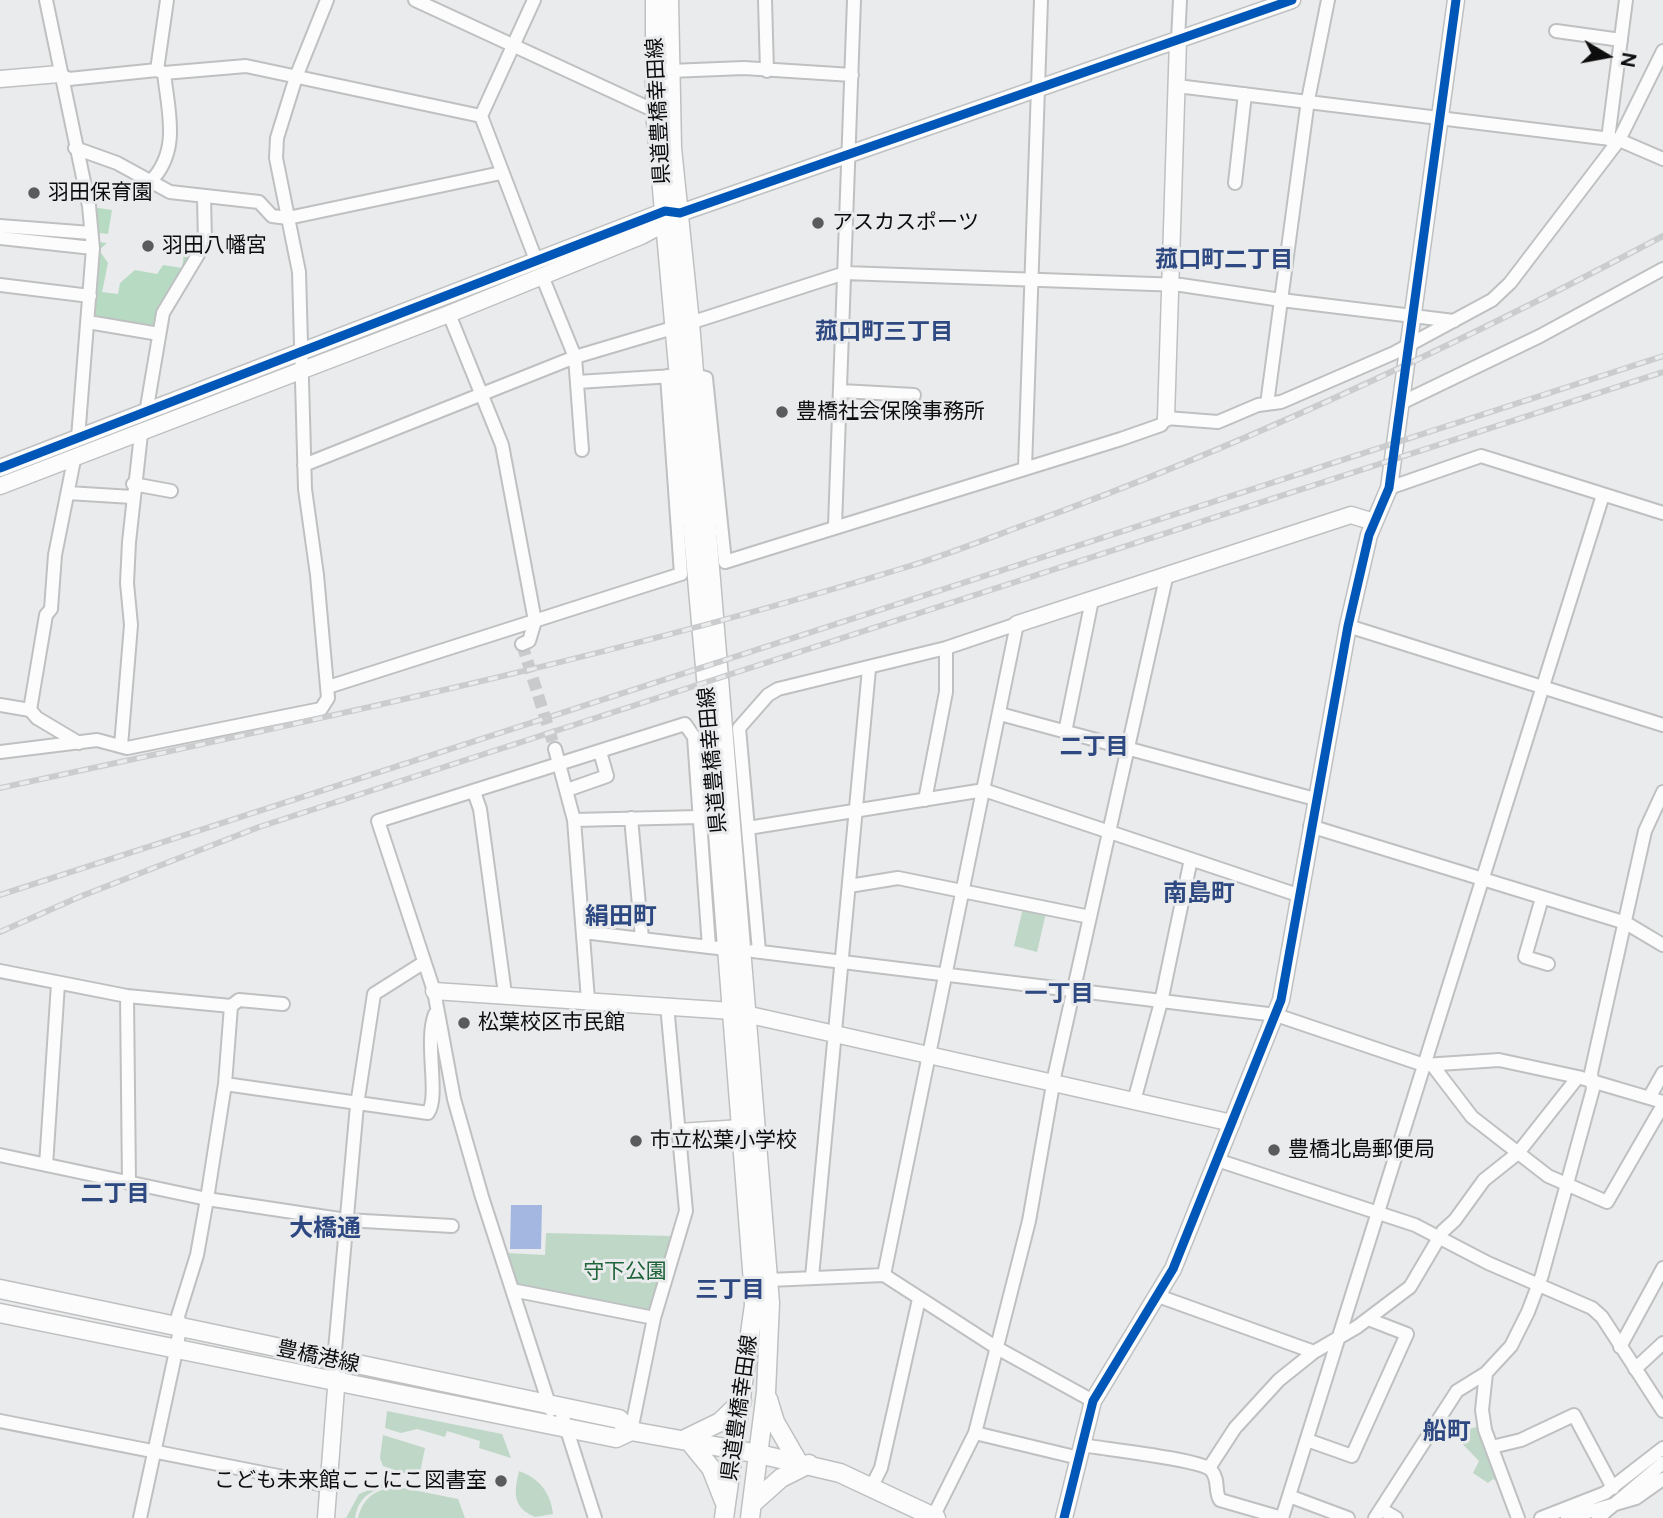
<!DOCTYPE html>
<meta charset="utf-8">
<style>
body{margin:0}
#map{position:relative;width:1663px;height:1518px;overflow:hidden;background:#eaebec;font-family:Figtree,sans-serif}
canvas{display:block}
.north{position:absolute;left:1572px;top:21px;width:70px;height:70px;-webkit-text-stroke:5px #e9ebed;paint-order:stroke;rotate:100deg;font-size:19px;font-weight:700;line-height:28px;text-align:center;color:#0d0d0e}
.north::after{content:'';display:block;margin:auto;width:24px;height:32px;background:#0d0d0e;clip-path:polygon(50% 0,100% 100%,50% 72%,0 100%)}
</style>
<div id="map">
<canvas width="1663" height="1518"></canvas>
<div class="north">N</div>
</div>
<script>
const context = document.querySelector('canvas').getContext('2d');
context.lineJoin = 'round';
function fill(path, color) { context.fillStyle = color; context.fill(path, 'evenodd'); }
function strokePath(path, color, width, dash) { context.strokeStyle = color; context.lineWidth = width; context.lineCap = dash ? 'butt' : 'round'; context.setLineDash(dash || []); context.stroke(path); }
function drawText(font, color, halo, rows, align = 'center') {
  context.font = font + ' Figtree,"Noto Sans JP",sans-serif'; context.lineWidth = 6; context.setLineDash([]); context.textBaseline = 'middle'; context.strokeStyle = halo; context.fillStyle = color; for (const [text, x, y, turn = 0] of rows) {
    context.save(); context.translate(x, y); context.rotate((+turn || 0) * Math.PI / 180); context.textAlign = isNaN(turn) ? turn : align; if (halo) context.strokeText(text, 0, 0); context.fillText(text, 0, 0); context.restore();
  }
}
fill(new Path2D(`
 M1023,908L1046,913L1037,952L1014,946Z
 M546,1233L674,1236L652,1310L647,1313L516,1288L506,1253L545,1255Z
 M387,1411L502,1434L511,1458L479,1448L480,1441L447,1431L445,1437L417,1429L401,1433L385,1428Z
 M1456,1419H1466V1430L1480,1426L1499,1483L1493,1479L1488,1483L1473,1473L1479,1461L1449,1430Z
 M383,1435L425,1448L419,1478L383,1466L380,1458Z
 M519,1471C539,1478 551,1493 553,1514L535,1517C512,1507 514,1493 519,1471Z
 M388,1482L407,1483C383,1488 360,1488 355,1518H346L359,1494Z
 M398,1487L458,1499L465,1518H358C363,1497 377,1488 398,1487Z`), '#bfd7c7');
fill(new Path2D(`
 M92,207L112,210L108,234L100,233L98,242L107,243L99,250L108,263L102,292L118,294L120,283L135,270L157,274L163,265L182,268L186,239L202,242L152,330L96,320L93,315Z`), '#b7dac2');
fill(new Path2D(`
 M511,1205H542L541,1249H510Z`), '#a3b7e0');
strokePath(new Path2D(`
 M522,644L555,749`), '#c9cacb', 12, [12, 6]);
const minor = new Path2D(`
 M46,0L89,206L93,248L78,438
 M415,0L655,111
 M534,0L481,116L536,260
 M765,0L767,71
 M1556,31L1621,40
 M1178,40L1180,0
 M157,70L167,0
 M670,71L744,68L852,75
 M59,74L69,79L157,70L164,73L246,66L481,116
 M1177,86L1619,140L1663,159
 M1608,139L1626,0
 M75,148L117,163L170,192L259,202L272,216L288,218L501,173
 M150,182C181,151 168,111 164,73
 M1235,183L1245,94
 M0,226L91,233
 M0,238L93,248
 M542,276L575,357L582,450
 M0,285L90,296
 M449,314L502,445L535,621L529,641L522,644
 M88,322L159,334
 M690,323L845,273L1181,285L1281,300L1454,321
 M694,375L706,378L725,562L1121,439L1161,425L1166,418L1218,422L1258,405L1281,402L1394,353L1492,300L1510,283L1619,140L1663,51
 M577,382L673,376
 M841,391L914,395
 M1403,402L1540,336L1663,269
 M1267,404L1308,100L1328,0
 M146,413L163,313L205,243L204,197
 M304,465L575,357L676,327
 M1025,468L1041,0
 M133,484L171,491
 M1389,488L1481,456L1663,513
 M68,493L132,497
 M835,526L854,0
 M1348,626L1663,725
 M328,687L681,574L667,376
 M0,705L30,710L37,718L79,743
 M30,710L46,615L51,609L55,555L74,460
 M1000,714L1315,799
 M1065,732L1092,600
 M121,746L131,625L127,583L129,542L141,434
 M555,749L574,820L588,1000
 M0,752L97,740L127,748L321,709L328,698L317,575L305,489L299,272L276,158L277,138L296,77L327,0
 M567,790L607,776L600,752
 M474,792L480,809L505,994
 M925,800L946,692V648
 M631,818L642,938
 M574,820L699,817
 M1310,826L1626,923L1663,945
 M748,828L984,790L1298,895
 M849,886L898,878L1090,917
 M1542,898L1525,957L1548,964
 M583,932L709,947
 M753,951L1276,1015L1424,1065L1499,1060L1578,1077L1663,1102
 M759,951L739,728L768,695L778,689L946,648L1017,624L884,1275
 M0,971L127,996L231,1006L225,1084L207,1199L197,1255L178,1316L180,1328L176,1351L140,1518
 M127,996L129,1183
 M231,1006L239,1000L283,1004
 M1433,1066L1472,1117L1548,1176L1607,1202L1663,1105
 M225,1084L428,1113C440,1096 424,1042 435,1014
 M1649,1098L1663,1073
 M1134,1101L1161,1002L1191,859
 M0,1155L207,1199L346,1220L452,1226
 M1217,1160L1415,1225L1488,1263L1592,1308L1602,1317L1663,1411
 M46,1165L58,984
 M812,1277L869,669
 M769,1280L884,1275L997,1348L1093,1401
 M512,1290L654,1318
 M1158,1296L1314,1352L1357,1327L1410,1287L1443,1231L1455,1220L1484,1180L1518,1153L1578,1077
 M1620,1347L1663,1268
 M338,1362L335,1350L357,1105L374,994L423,963
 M1635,1369L1663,1343
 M560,1408L595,1518
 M551,1410L482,1197L454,1099L434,991L378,821L685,724L694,737L709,947L727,949
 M0,1421L329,1486
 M631,1431L654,1318L686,1211L667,1005
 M975,1433L1079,1458
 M1307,1440L1352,1456L1407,1334L1368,1319
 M1082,1445C1104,1449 1200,1459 1211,1470C1220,1480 1214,1491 1220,1500L1282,1518L1603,495
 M1492,1447L1521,1440L1574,1415L1613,1488
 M1209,1468L1235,1428L1279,1380L1314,1352
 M872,1486L881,1468L919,1299
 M1289,1496L1348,1518
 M1381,1509L1396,1518
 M933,1517L975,1433L1029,1221L1055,1073L1166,578
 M1375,1518L1457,1391L1486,1373
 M1518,1518L1485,1430L1482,1410L1486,1373L1511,1346L1528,1312L1542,1275L1593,1089L1591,1073L1645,831L1663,792
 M1541,1518L1605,1493L1663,1448
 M1567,1518L1636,1498L1663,1479
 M1598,1518L1663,1463`);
const tertiary = new Path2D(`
 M0,79L59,74
 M1166,418L1178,40
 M0,468L665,211L680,213L1292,0
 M0,486L449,314L641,236L673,219
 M1017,624L1351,515L1374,522
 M434,991L732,1011L1232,1123
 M679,1132L741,1128
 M326,1518L338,1362
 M1064,1518L1093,1401L1173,1269L1281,1000L1348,626L1369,535L1389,488L1456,0`);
const secondary = new Path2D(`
 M655,0V111L706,678L753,1282L754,1305L724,1518
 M669,0L672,148L690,323L770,1303L766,1392L750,1518
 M0,1289L619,1419L631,1431
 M0,1313L616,1438L631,1431L759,1454L840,1473L936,1518
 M768,1399L775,1422L798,1462
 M683,1440L720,1422L742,1401
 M689,1441L711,1468L724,1501
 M753,1503L781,1478L809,1464`);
strokePath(minor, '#bfc0c1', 16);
strokePath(tertiary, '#bfc0c1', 19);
strokePath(secondary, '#bfc0c1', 21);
strokePath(minor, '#fcfcfc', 12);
strokePath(tertiary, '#fcfcfc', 16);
strokePath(secondary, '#fcfcfc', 18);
const rail = new Path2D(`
 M0,788C305,722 612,658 910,566C952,553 994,536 1035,521C1252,442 1459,344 1663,236
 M0,895L1663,356
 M0,932L79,897L259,827L1663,372`);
strokePath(rail, '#cbcccd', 6);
strokePath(rail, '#e9ebed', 3.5, [10]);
strokePath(new Path2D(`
 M0,468L665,211L680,213L1292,0
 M1064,1518L1093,1401L1173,1269L1281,1000L1348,626L1369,535L1389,488L1456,0`), '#0057b8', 9);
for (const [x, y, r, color] of [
 [34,193,7,"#5a5b5c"],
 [818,223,7,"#5a5b5c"],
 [148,246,7,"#5a5b5c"],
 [782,412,7,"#5a5b5c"],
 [464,1023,7,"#5a5b5c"],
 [636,1141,7,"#5a5b5c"],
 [1274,1150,7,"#5a5b5c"],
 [501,1481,7,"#5a5b5c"]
]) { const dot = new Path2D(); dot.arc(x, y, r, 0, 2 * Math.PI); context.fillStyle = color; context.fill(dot); strokePath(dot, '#e9ebed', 2.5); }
drawText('21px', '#0d0d0e', '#e9ebed', [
 ["県道豊橋幸田線",659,111,-93],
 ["県道豊橋幸田線",713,760,-95],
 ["豊橋港線",318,1357,12],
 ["県道豊橋幸田線",740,1408,-82]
]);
drawText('21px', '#0d0d0e', '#e9ebed', [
 ["羽田保育園",48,193],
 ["アスカスポーツ",832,223],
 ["羽田八幡宮",162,246],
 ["豊橋社会保険事務所",796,412],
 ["松葉校区市民館",478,1023],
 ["市立松葉小学校",650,1141],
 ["豊橋北島郵便局",1288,1150],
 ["こども未来館ここにこ図書室",487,1481,"right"]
], 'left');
drawText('21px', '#1e6339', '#e9ebed', [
 ["守下公園",625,1272]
]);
drawText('bold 23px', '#2e4981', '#e9ebed', [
 ["菰口町二丁目",1224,260],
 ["菰口町三丁目",884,332],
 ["二丁目",1094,747],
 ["一丁目",1059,994],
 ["二丁目",115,1194],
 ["三丁目",730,1290]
]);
drawText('bold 24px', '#2e4981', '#e9ebed', [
 ["南島町",1199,894],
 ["絹田町",621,917],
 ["大橋通",325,1229],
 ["船町",1447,1432]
]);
</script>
